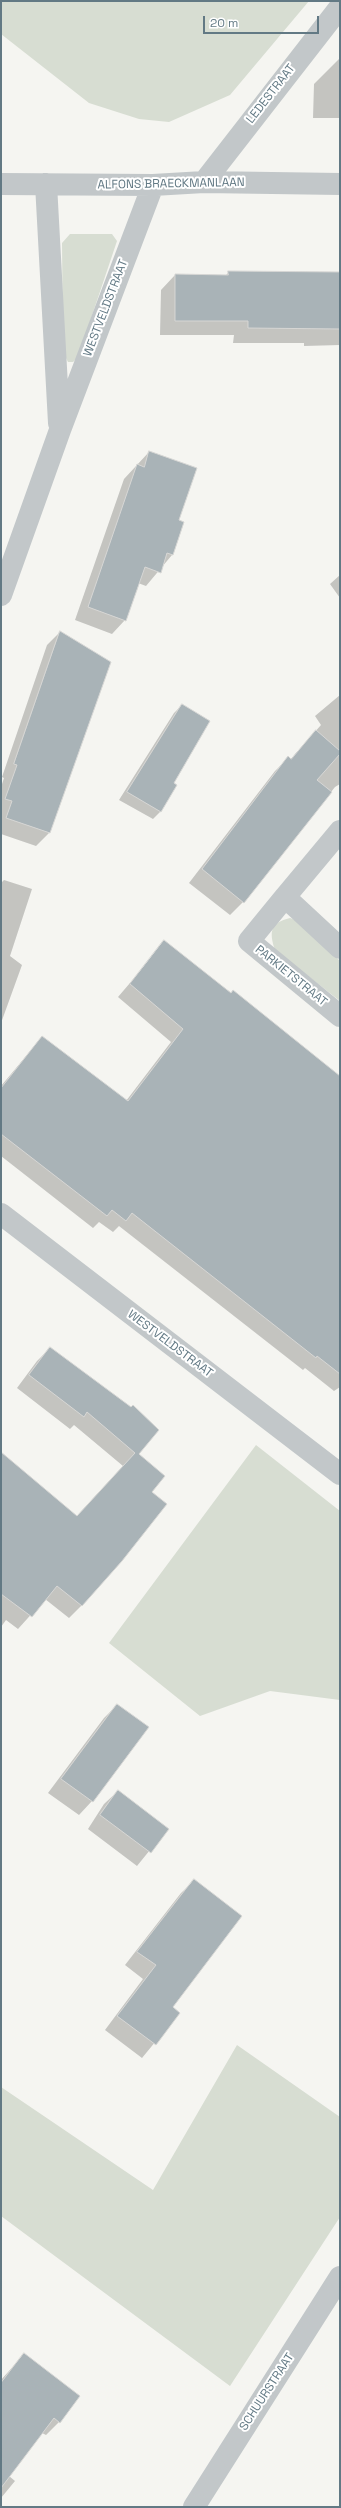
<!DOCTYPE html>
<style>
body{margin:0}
#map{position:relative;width:341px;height:2508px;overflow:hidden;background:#f5f5f1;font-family:"Space Grotesk",sans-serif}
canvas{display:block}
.frame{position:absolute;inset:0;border:2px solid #627984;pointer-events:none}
.scale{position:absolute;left:203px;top:16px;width:116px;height:18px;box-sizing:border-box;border:2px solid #627984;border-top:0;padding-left:5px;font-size:12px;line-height:14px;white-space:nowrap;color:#627984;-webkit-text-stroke:3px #fff;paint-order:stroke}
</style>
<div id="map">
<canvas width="341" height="2508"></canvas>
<div class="frame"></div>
<div class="scale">20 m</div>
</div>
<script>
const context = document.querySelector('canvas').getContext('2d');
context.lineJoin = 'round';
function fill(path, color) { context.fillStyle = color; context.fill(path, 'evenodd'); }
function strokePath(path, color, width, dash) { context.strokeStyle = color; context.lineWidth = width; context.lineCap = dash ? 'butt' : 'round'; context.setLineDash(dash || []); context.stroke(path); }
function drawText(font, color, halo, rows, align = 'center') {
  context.font = font + ' "Space Grotesk",sans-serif'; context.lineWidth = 4; context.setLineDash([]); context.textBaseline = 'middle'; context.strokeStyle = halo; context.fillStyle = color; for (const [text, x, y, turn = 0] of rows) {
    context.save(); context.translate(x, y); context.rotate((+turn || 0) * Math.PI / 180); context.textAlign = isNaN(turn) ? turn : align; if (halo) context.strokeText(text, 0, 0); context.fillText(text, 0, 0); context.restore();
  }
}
fill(new Path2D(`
 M1,1H309L230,95L169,122L139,119L89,103L1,34Z
 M70,234H112L117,241L78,357L73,362H68L63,352L62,243Z
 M290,918L301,922L340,961V1001L275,950C269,932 270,923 290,918Z
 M256,1445L340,1511V1700L270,1691L200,1716L109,1643Z
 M237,2045L340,2117V2217L230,2386L1,2216V2087L153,2190Z`), '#d7ddd2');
fill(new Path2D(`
 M339,59L340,118H313L314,84Z
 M229,272H340V345L304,346V343H233L234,335H160L161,290L175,275L225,276Z
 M149,452L178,521L183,523L172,555L146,586L138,583L125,620L112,634L75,620L124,479Z
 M340,575V598L330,584Z
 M60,632L49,833L36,846L1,834V787L4,778L2,777L47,645Z
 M340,695V784L335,787L243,902L230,915L189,883L275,771L288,758L290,760L321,725L315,716Z
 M182,705L172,783L161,811L153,819L119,800L174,713Z
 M4,880L32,889L10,956L22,965L1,1023V883Z
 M165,942L340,1077V1387L334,1391L305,1368L303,1370L119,1226L113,1232L99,1222L93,1228L1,1156V1086L42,1037L126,1101L171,1042L118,997Z
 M50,1348L138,1454L151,1492L82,1605L69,1618L45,1599L18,1629L6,1620L1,1627V1469L76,1517L123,1466L74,1425L70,1429L17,1388L37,1361Z
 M117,1705L92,1801L79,1815L48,1793L104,1718Z
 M118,1791L167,1829L137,1866L88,1829L104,1804Z
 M195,1880L172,2008L179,2013L142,2058L105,2030L143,1979L125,1965L181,1893Z
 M24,2354L59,2422L46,2435L42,2433L9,2476L15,2481L1,2498V2380Z`), '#0003');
const building = new Path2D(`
 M228,271L340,272V329L248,328V321H175V274L228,275Z
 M149,451L197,468L179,520L184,522L173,555L167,553L161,573L145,567L126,621L88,607L137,464L144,467Z
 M60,631L111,662L50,833L6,818L12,801L5,799L17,765L14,764Z
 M182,704L210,721L174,783L177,785L161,812L127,792Z
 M316,730L340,751V754L317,780L332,792L244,903L202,869L288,756L291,759Z
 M164,940L231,993L233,990L340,1076V1374L317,1356L316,1358L132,1213L126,1221L112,1210L107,1216L1,1134V1088L42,1036L128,1101L183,1029L130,984Z
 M50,1347L131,1407L133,1405L159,1430L139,1454L165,1476L152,1492L167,1504L122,1561L82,1606L57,1586L32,1617L1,1594V1452L77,1516L135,1453L87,1412L84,1417L29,1375Z
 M117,1704L149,1727L93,1802L61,1779Z
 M118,1790L169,1829L151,1853L100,1815Z
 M194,1879L242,1916L173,2007L180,2013L156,2045L117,2016L156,1965L137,1952Z
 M24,2353L80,2396L60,2423L54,2418L1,2488V2383Z`);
fill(building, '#a9b3b7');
strokePath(building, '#d6d6d4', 1);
strokePath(new Path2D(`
 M204,182L340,7
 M1,184L153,185L204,182L340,184
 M46,184L59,423
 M1,595L60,430L153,185
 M285,897L340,831
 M340,948L285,897L249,941L340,1016
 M1,1214L340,1474
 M194,2507L340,2277`), '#c2c7c9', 22);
drawText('12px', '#627984', '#fff', [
 ["LEDESTRAAT",271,94,-52],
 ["ALFONS BRAECKMANLAAN",171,184,-1],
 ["WESTVELDSTRAAT",106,308,-69],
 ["PARKIETSTRAAT",291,976,39],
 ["WESTVELDSTRAAT",170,1344,37],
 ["SCHUURSTRAAT",267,2392,-57]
]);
</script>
